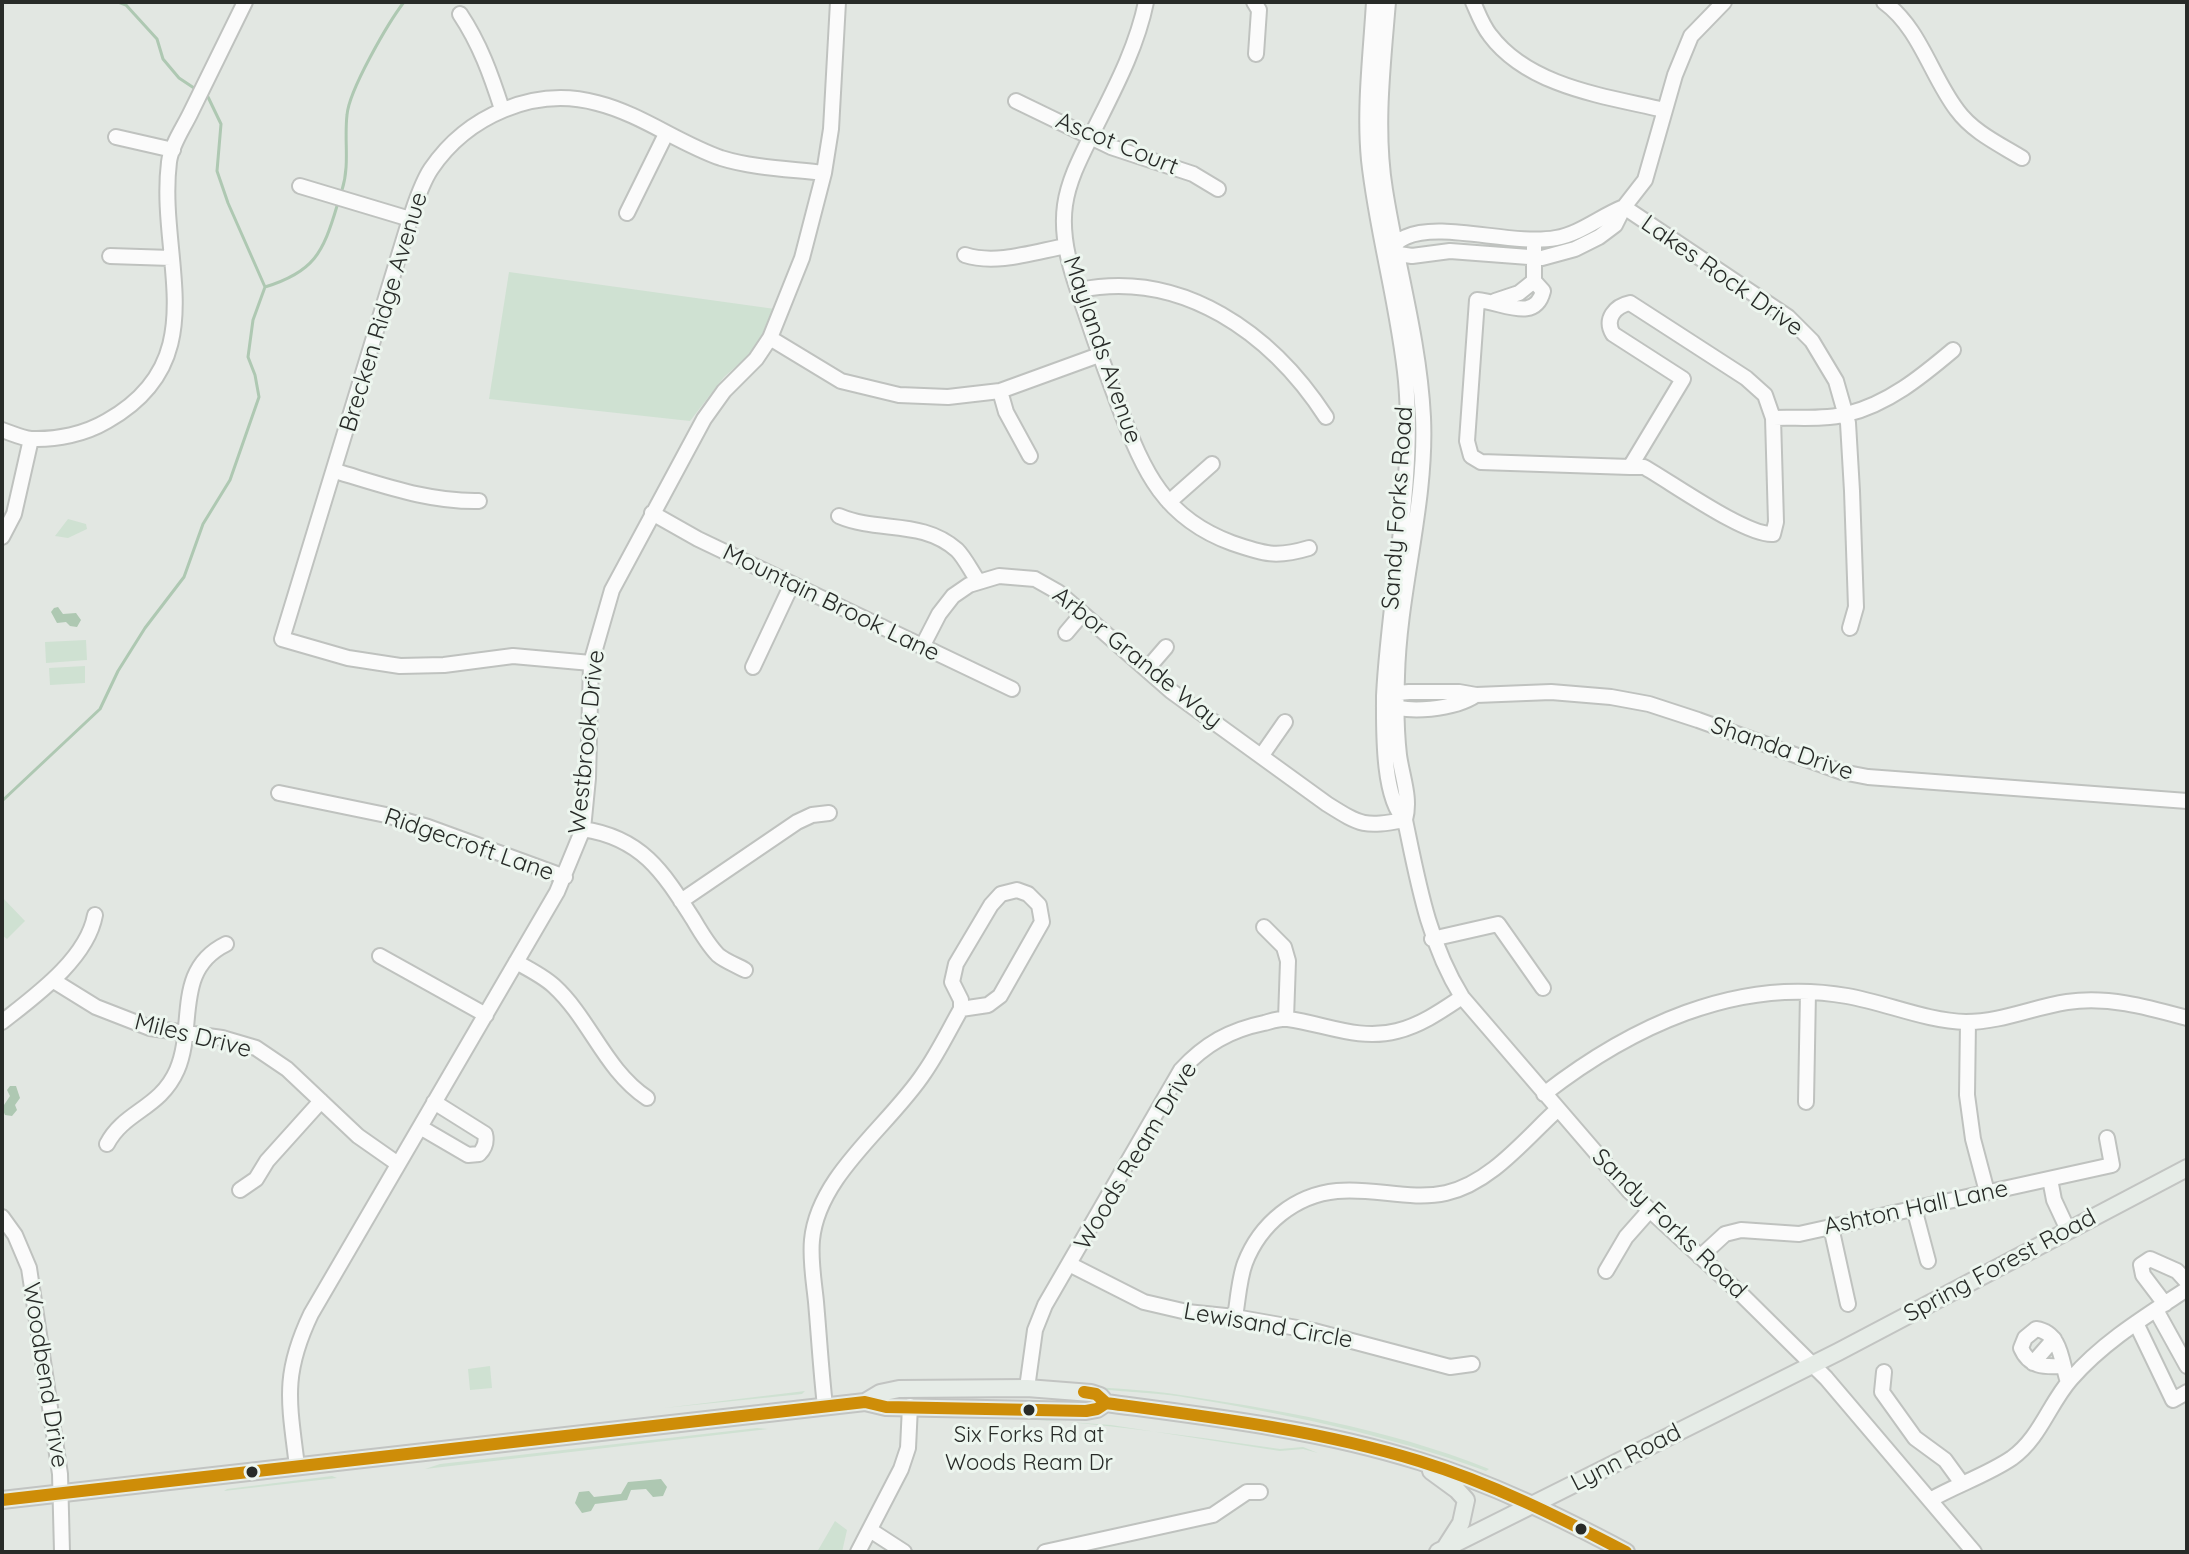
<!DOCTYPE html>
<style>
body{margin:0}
#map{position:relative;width:2189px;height:1554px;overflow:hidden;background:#e2e7e2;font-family:Quicksand,sans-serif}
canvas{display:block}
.frame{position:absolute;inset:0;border:4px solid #282b28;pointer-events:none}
</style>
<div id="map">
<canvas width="2189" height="1554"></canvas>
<div class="frame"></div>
</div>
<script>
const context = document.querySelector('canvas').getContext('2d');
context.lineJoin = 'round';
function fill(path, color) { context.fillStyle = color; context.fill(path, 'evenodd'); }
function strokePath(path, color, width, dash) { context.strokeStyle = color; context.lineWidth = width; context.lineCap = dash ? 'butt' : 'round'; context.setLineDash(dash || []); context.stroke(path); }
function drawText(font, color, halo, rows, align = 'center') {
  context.font = font + ' Quicksand,sans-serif'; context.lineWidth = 6; context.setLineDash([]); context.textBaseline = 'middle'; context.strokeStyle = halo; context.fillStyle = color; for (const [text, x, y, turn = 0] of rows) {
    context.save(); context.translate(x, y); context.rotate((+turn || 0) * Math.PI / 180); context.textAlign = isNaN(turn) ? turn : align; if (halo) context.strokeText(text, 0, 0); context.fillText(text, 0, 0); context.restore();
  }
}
fill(new Path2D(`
 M509,272L775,309L762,337L749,355L724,377L690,421L489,399Z
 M68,519L86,524L87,529L68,538L55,536Z
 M86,640L87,660L46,663L45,642Z
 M85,666V683L50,685L49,668Z
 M2,897L25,921L7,939L2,935Z
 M490,1366L492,1388L470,1390L468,1369Z
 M1045,1380C1084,1388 1126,1388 1167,1393C1275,1409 1387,1428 1489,1469L1486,1471C1385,1434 1283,1413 1177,1396C1151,1392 1059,1389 1045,1380Z
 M805,1391L802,1394L664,1408Z
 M973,1415C1076,1420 1178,1434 1280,1449L1303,1447L1318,1453L1303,1449L1280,1451L1111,1425L997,1417H926Z
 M757,1428L768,1429L425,1469L440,1464Z
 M332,1476L337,1478L224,1491L227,1489Z
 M835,1521L847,1530L842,1552H817Z`), '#cfe1d2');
fill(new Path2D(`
 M58,607L63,614L76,613L81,620L77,627L70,626L66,622L57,623L51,612L54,608Z
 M10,1086H16L20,1098L15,1105L17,1110L12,1116L5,1115L2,1108L10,1096L7,1090Z
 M661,1479L667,1487L663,1496L653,1497L646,1489L631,1490L627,1500L595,1504L591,1511L582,1513L575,1503L579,1492L589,1491L594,1497L621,1494L628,1482Z`), '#aec8b2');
strokePath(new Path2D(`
 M118,2L126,5L157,39L163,59L179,78L194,88
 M342,190C350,165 344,140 347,115C349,90 388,23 404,2
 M265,287C314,272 323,253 337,206
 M2,801L100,709L118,671L145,628L184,577L203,524L230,480L259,397L255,375L248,357L253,320L265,287L228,203L217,171L221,124L208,97`), '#aec8b2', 3);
const minor = new Path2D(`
 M1146,2C1137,46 1116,86 1096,126C1084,151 1069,177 1065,205C1059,247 1078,289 1091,329C1100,356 1110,382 1120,409C1144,472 1164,518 1232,543C1264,554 1276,558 1309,548
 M1254,2L1259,10L1256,54
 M1374,2C1371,54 1364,108 1369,160C1377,234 1399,307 1406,381C1415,482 1389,594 1384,696C1384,727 1382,798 1405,820
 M1388,2C1383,63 1375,129 1385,190C1397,266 1419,339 1423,417C1427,504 1399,589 1397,676C1396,702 1396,729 1399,755C1402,777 1411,798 1405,820C1418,882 1428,942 1462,997L1629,1191L1741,1294L1826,1378L1974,1552
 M1473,2C1478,13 1482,25 1490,35C1529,87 1605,96 1664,110
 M1884,2C1920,28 1931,76 1957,110C1973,132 1999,144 2022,158
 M460,14C480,44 491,75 502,109
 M1016,101L1111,147L1193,174L1218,189
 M116,137L173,150
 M300,186L410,219
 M1624,207L1788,317L1812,341L1836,381L1848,423L1852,491L1856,607L1850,628
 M627,213L666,134
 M1534,240V281L1543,291C1535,323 1503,302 1477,300L1467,441L1471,456L1481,462L1630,467L1683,379L1613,334C1604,319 1615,306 1630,303L1746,378L1765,395L1773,418C1796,417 1825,420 1847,414C1888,404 1921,377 1953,350
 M1390,247C1395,244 1401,239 1406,237C1441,221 1513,246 1556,238C1580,234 1601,216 1624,207
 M1392,253L1412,256L1450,251L1542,258L1575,249L1599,237L1615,225L1624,207L1645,180L1675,75L1691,36L1724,2
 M965,255C996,265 1034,252 1066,246
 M110,256L171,258
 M1079,290C1183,269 1272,334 1326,417
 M1495,301L1519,293L1534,281
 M770,338L841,381L899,395L948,397L1000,391L1099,355
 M1000,391L1006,412L1030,456
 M2,430C11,433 22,438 31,439C57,440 85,434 107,421C217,359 157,259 169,162C171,145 184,127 191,112C209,75 227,38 245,2
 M1630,467H1644C1671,482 1746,536 1773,534L1776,522L1773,418
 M335,471C383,485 428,502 479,501
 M1169,502L1212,464
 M652,513L698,539L1012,689
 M839,516C879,533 922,519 957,550C965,558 971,571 978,581
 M2,537L14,514L31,439
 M1066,633L1082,614
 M922,647L939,614L953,596L969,585L999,576L1035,579L1058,592L1171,691L1327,804C1362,826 1364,827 1405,820
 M591,663L513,656L444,665L400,666L348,658L282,639L410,219C416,202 421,184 431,169C467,116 534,86 597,103C641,114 678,143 721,158C753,168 790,169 824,173
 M753,667L792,584
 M1147,669L1166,647
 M1476,695C1455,709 1407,715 1384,703L1397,693L1409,692H1459L1476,695L1551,692L1611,697L1649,704L1698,720L1842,772L1868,777L2187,801
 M1262,755L1285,722
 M279,793L386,815L428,827L565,877
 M583,829C642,838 663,872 693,919C700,931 708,945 718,955C725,961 736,965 745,970
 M681,901L797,822L812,815L829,813
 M1264,927L1284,947L1288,961L1286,1019
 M1432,939L1498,924L1543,988
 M380,956L486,1015
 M516,962C529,969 543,976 554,986C590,1019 605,1070 647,1098
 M54,981L96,1007L150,1028L222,1038L256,1048L287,1069L358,1136L398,1164
 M2,1022C35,996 87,959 95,915
 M1968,1022L1967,1095L1973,1139L1987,1192
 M1544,1094C1629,1028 1736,976 1847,996C1887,1003 1926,1021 1966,1022C2001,1022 2034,1007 2067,1002C2109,996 2147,1007 2187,1018
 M1806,1102L1808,992
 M420,1127L468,1155L479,1154C485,1148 487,1142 485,1134L434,1102
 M107,1144C124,1111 160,1109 177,1070C196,1026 173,970 226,944
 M2050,1179L2054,1200L2068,1230
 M240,1190L256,1179L267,1161L321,1101
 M1914,1208L1928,1261
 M2,1217L15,1235L29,1268L60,1474L62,1552
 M1831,1227L1848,1304
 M1700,1257L1725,1234L1741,1230L1799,1234L2112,1165L2107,1138
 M1071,1265L1144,1302L1187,1312L1235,1317L1314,1331L1450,1367L1472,1364
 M1606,1271L1626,1237L1649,1211
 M2165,1304L2143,1275L2141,1265L2150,1259L2177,1271L2187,1282
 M2156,1310L2187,1366
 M1235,1317C1238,1300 1239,1279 1245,1263C1260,1224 1295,1195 1337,1191C1373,1187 1410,1201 1446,1193C1491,1183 1526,1138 1558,1109
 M2136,1323L2173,1400L2187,1392
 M2033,1363L2054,1339
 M2062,1366C2044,1367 2029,1367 2021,1348L2025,1338L2036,1329C2062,1333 2061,1362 2068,1382
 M1884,1372L1882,1392L1915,1438L1945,1460L1961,1482
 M1027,1388L1035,1330L1045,1305L1181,1070C1205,1044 1230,1030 1264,1023C1272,1021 1281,1018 1288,1019C1325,1024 1359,1041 1397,1031C1421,1025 1441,1011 1462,997
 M825,1406C821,1371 819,1336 816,1302C814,1282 810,1260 812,1240C818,1175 890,1125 924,1073C938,1053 949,1030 961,1009V1000L952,982L956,964L991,905L1001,894L1017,890L1028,894L1039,905L1042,922L1000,996L988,1005L961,1009
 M297,1466C289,1401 282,1375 311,1314L557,892L583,829L588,778L591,663L612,590L704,419L724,391L756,359L770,338L802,258L824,173L831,129L838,2
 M1930,1500C1956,1485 1987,1475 2012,1458C2040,1438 2049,1404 2071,1379C2103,1342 2146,1316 2187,1289
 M870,1530L904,1552
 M858,1552L901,1469L908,1448L910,1406
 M1045,1552L1213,1515L1247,1492H1260`);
const major = new Path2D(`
 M865,1402L880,1393L899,1389L1027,1388L1091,1393L1100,1396L1106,1403C1211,1417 1317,1429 1419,1461C1491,1483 1560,1517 1626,1552
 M1431,1471L1457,1490L1466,1500L1461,1523L1445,1548
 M2,1500L865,1402L886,1407L1086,1411L1097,1409L1106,1403
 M1438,1552L1838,1352L2187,1168`);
strokePath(minor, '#bfc2bf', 18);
strokePath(major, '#c2c4c2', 20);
strokePath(minor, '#fbfbfb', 14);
strokePath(major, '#e6ece7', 16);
strokePath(new Path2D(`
 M1084,1392L1096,1394L1106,1403C1211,1417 1317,1430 1419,1461C1491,1483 1559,1517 1626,1552
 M2,1500L865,1402L886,1407L1086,1411L1097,1409L1106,1403`), '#ce8d08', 12);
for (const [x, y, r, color] of [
 [1029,1410,7,"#282b28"],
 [252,1472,7,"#282b28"],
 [1581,1529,7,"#282b28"]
]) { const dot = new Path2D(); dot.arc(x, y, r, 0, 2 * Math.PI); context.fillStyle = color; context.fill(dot); strokePath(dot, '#edf6ef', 3); }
drawText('22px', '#282b28', '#edf6ef', [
 ["Six Forks Rd at",1029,1435],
 ["Woods Ream Dr",1029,1463]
]);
drawText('24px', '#282b28', '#edf6ef', [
 ["Ascot Court",1117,144,22],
 ["Lakes Rock Drive",1722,276,35],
 ["Brecken Ridge Avenue",384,312,-73],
 ["Maylands Avenue",1102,350,71],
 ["Sandy Forks Road",1398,508,-86],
 ["Mountain Brook Lane",831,603,26],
 ["Arbor Grande Way",1137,658,39],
 ["Westbrook Drive",587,742,-84],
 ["Shanda Drive",1782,749,19],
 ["Ridgecroft Lane",469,845,19],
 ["Miles Drive",193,1036,14],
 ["Woods Ream Drive",1136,1156,-59],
 ["Ashton Hall Lane",1916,1208,-12],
 ["Sandy Forks Road",1669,1224,44],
 ["Spring Forest Road",2000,1266,-28],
 ["Lewisand Circle",1268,1326,10],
 ["Woodbend Drive",45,1375,81],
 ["Lynn Road",1626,1458,-27]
]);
</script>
